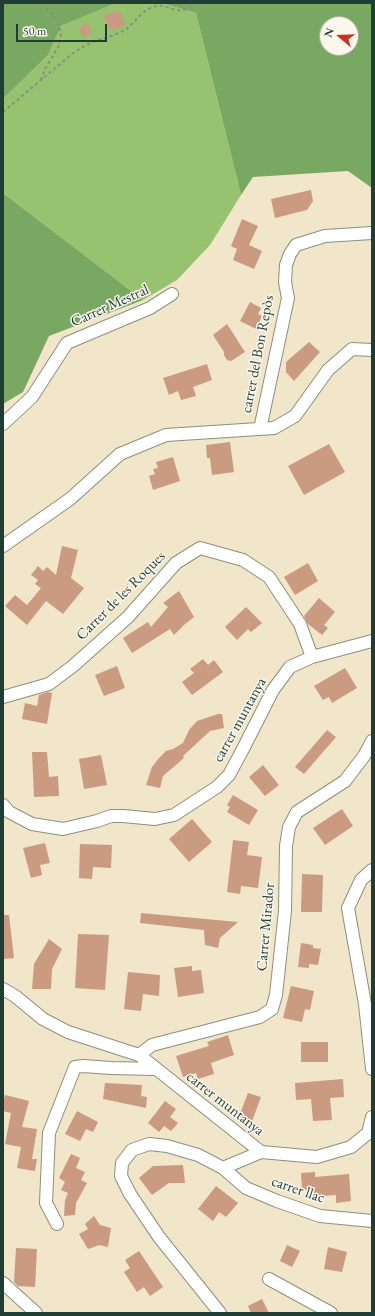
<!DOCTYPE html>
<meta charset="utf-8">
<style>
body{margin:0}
#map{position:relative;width:375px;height:1316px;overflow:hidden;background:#f1e5ca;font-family:"EB Garamond",serif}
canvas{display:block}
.frame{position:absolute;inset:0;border:4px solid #1f3d34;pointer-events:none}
.north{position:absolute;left:319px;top:16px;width:40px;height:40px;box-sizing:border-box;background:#fbf7ec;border:1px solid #a3ada2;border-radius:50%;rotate:289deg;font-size:11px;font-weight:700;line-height:16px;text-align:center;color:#1f3d34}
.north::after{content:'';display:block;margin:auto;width:14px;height:18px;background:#c8321e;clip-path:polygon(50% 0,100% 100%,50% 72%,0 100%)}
.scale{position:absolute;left:16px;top:24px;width:91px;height:18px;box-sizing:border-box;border:2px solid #1f3d34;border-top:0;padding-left:5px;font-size:12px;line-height:14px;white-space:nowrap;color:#1f3d34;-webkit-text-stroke:3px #fbf7ec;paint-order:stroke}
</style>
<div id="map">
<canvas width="375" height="1316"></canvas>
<div class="frame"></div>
<div class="north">N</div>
<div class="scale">50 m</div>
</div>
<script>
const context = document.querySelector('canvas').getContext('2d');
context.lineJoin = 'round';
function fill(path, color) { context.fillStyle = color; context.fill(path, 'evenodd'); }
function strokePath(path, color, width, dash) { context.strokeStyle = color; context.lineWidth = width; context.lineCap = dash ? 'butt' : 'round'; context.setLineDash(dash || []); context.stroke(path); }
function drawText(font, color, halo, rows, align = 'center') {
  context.font = font + ' "EB Garamond",serif'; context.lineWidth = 3; context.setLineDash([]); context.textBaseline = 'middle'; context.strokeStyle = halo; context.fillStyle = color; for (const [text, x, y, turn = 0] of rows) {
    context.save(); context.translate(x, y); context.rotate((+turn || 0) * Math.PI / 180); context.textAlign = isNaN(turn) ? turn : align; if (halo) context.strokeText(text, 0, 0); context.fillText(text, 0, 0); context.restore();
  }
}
fill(new Path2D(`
 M116,3H162L196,13L241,195L210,245L177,280L143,300L3,193V99L48,55L61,26Z`), '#97c26f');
fill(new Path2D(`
 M3,3H116L61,26L48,55L3,99Z
 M162,3H372V188L348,171L253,177L241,195L196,13ZM327,24H351V48H327Z
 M3,193L143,300L49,336L23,392L3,404Z`), '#79a862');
fill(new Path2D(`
 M119,10L126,25L111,31L104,16Z
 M87,23L92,33L83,37L79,27Z
 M311,190L313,201L307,210L275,218L271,199Z
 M242,219L258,226L249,245L262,251L254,269L233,260L237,249L231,246Z
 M250,302L261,308L258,314L262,316L256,329L240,321Z
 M227,324L245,352L231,361L227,360L224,355V352L213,335Z
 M309,342L320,352L294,381L286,372V362Z
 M207,364L212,380L193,387L196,396L181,400L178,391L169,395L163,378Z
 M230,442L234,472L212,475L210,458H207L206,445Z
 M329,444L345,472L304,495L288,466Z
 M173,457L180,481L153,490L149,476L155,474L153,469L158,468L156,462Z
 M62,546L78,550L71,578L84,588L63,614L46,601L27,625L5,606L15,595L27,605L41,588L35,584L38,580L31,575L38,566L43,571L47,567L56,575Z
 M308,563L318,581L295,595L284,577Z
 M179,591L194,617L184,625L174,635L170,629L132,653L123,638L148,622L151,627L168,607L163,603Z
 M319,598L335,612L324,625L328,628L322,635L308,624L304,616Z
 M246,607L262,623L251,632L248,629L237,640L225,627Z
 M203,659L208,665L214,660L223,672L192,695L182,682L194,673L190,669Z
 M117,666L125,688L104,696L95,675Z
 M345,668L357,688L332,703L329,697L323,700L314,686Z
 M48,692L52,693L47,724L22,719L25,703L37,706L39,695Z
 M218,714H222L224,728L210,731L183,756L184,758L163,776L160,788L146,785L152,767L159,758L166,751L173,749L183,743L189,730L197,721Z
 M327,730L336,737L304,774L295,767Z
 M32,752H47L49,777L58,776L59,796L34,797Z
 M101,755L107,785L84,789L79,759Z
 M263,765L279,785L265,796L249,777Z
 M233,795L258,810L249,825L227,812L230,807L227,805Z
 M342,809L353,826L325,845L313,828Z
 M192,819L212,842L189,862L169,839Z
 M233,840L249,842L247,855L262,857L258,888L241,886L240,894L227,892Z
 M45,843L50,863L40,865L42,875L31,878L23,848Z
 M80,844L112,845L111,868L93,867L92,879L79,878Z
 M302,874L323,875L322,912H301Z
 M141,913L238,922L220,938L218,948L205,945L204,930L140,923Z
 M3,915H9L14,958L3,959Z
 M78,934L109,935L105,990L75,988Z
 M49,939L62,949L52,969L51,989H32L34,964Z
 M301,943L313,945V948L321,949L318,965L309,964V968L298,967Z
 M192,966V971L201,970L204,993L178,997L174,968Z
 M128,972L160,975L159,996L143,994L141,1011L124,1009Z
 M291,986L314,991L310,1010L305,1009L302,1022L283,1018Z
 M228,1035L234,1055L211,1063L214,1074L198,1079L196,1073L183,1077L176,1056L209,1046L207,1042Z
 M301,1042H328V1062H301Z
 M343,1079L344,1097L330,1098L332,1120L313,1121L311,1099L296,1100L295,1083Z
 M105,1083L142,1085L141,1096L147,1097L146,1108L103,1099Z
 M248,1093L261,1097L251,1124L238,1119Z
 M5,1095L29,1101L22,1127L37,1129L32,1159H37L35,1171L17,1168L21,1147L5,1144L11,1113L3,1111V1102Z
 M165,1101L176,1109L170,1117L178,1123L171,1131L164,1126L159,1132L148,1123Z
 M77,1111L98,1122L93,1132L86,1129L80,1141L65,1134Z
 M71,1154L80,1158L76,1168L85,1172L81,1180L87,1183L76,1203L75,1215L64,1216L65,1200L68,1193L61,1190L65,1182L59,1178Z
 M183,1165L185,1183H169L152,1195L139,1178L153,1166Z
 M315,1172V1177L349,1174L351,1201L336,1203V1195L308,1197V1190H302L301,1173Z
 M216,1186L238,1203L226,1217L219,1212L213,1221L198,1209Z
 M94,1216L100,1225L111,1228L108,1247L99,1245L88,1249L79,1234L88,1229L85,1224Z
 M287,1245L300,1251L292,1267L280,1261Z
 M328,1247L347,1252L342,1272L324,1269Z
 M16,1248L37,1249L35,1287L18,1286L14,1282Z
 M139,1251L163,1287L150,1296L144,1287L137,1292L124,1272L130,1268L125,1260Z
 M262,1299L269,1313H251L248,1306Z`), '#ca9b80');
const street = new Path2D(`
 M3,424L32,397L67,343L150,308L172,294
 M260,429L288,298L285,282L286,265L290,254L296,245L325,236L372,233
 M3,546L70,499L120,454L166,435L274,428L295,416L328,370L352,349L372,350
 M3,697L49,684L73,666L128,617L176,563L200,548L243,560L269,577L300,624L312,657
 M3,805L9,812L32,824L63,829L97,821L111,816H123L155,819L174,815L217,787L229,775L243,749L273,690L290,667L312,657L372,641
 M372,870L361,880L348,908L365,1004L372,1069
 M3,989L15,996L43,1019L68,1032L139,1055L261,1152L223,1168L198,1155L167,1146L149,1144L132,1150L122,1163L121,1176L130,1194L159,1237L220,1313
 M139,1055L152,1045L260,1017L272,1009L276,995L285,911L286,846L289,827L297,812L345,781L364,756L372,741
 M261,1152L317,1157L351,1147L368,1133L372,1117
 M223,1168L246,1188L277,1201L320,1216L372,1221
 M57,1224L46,1203L49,1133L75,1067L83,1066L111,1068L155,1069
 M269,1279L331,1313
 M3,1283L36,1313`);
strokePath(street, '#88917f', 14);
strokePath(new Path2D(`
 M41,80L45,69L59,46L61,34L59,26L44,3
 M3,112L73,53C81,48 89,43 98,40C107,37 118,35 126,29C136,22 141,11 153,7C171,1 174,20 196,3`), '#88917f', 2, [3, 3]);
strokePath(street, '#fff', 12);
drawText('15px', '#1f3d34', '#fbf7ec', [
 ["Carrer Mestral",110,306,-24],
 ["carrer del Bon Repòs",258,354,-79],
 ["Carrer de les Roques",121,596,-45],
 ["carrer muntanya",240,720,-61],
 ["Carrer Mirador",266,927,-85],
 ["carrer muntanya",225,1104,38],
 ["carrer llac",298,1190,19]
]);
</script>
